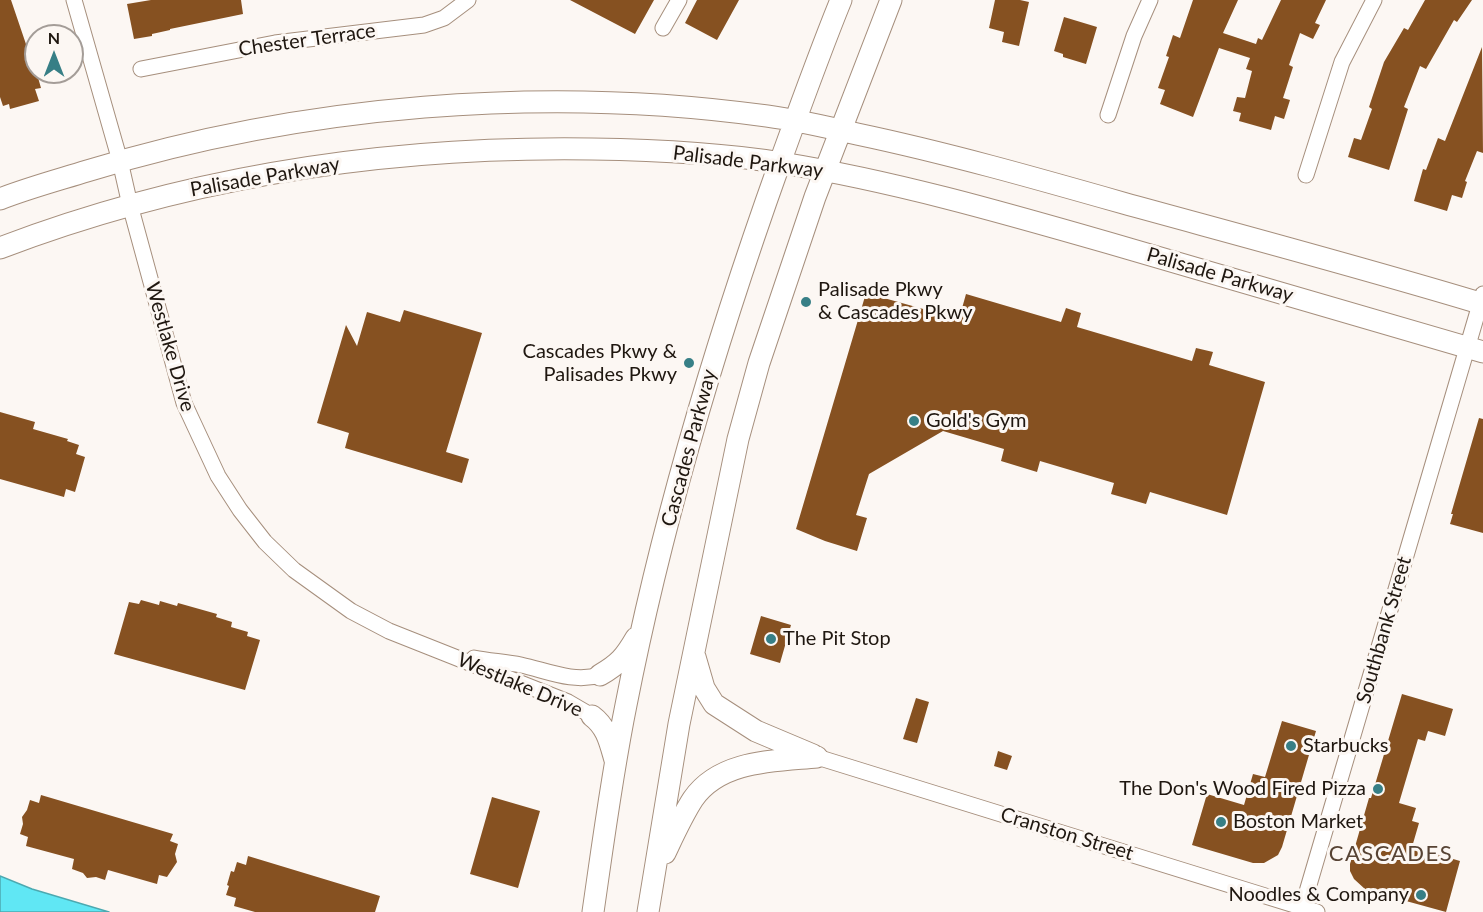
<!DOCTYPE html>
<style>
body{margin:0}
#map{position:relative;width:1483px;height:912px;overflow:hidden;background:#fcf7f3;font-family:Lato,sans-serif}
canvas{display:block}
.north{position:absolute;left:24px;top:24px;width:60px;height:60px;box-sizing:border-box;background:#fcf7f3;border:2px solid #a49d98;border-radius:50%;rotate:0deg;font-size:16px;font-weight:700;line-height:24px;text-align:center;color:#1f1710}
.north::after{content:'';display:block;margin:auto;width:21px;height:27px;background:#377f86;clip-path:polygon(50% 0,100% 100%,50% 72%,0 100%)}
</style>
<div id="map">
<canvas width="1483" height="912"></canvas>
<div class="north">N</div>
</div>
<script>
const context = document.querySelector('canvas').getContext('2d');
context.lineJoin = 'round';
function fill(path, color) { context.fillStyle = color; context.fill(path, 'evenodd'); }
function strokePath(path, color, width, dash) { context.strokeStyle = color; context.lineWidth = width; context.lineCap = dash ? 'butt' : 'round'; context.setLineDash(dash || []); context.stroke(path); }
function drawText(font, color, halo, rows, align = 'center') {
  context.font = font + ' Lato,sans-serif'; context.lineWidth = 6; context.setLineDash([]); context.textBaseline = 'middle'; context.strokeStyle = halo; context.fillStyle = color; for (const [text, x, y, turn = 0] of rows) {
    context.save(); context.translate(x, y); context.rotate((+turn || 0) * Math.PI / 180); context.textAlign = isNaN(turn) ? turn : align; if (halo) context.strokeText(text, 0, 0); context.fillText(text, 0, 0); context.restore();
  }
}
const water = new Path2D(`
 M0,876L32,889L109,912H0Z`);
fill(water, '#60e7f4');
strokePath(water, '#4ca9b0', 1.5);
fill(new Path2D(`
 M0,0H11L29,53H31L41,88L35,89L39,101L10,109L9,104L3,106L0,97Z
 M151,0H241L243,14L170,29V30L152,34V36L134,39L127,4Z
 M570,0H654L635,34Z
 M697,0H739L717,40L685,23Z
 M995,0H1020L1029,2L1019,46L1002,42L1004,32L989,28Z
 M1193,0H1238L1223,33L1256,44L1258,38L1262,40L1281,0H1326L1315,23L1320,25L1313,39L1300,33L1289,65L1293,67L1283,98L1290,100L1284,119L1275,116L1271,130L1239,121L1241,113L1233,111L1237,97L1245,98L1252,71L1246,69L1250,58L1219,48L1193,117L1160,104L1165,90L1158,88L1169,57L1166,56L1173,35L1180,38Z
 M1425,0H1472L1457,22L1454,20L1426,69L1420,66L1404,107L1408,109L1389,170L1348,157L1354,138L1361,140L1372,109L1369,107L1384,62L1404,28L1408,30Z
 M1064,17L1097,27L1086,64L1063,57V54L1054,51Z
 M1482,47L1483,153L1477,151L1465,181L1467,182L1462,198L1452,195L1447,211L1414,201L1423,169L1426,170L1438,138L1445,141Z
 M866,293L959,319L966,294L1061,322L1066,308L1081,313L1077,327L1192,361L1196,348L1213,352L1209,365L1265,382L1227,515L1150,492L1146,504L1111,494L1114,483L1040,461L1037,472L1001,461L1004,449L943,431L869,474L856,515L867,518L857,551L825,541L796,529Z
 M404,310L482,333L446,452L469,459L462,483L345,448L349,433L317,423L346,325L357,346L367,312L400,322Z
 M0,412L35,422L33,429L68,439L67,441L79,445L76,454L85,457L75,492L66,489L64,497L0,479Z
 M1479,418L1483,419V533L1450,524L1453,514H1451Z
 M141,600L159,605L160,601L177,606L178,603L217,614L216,617L232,622L231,627L248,632L247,636L260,640L245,690L114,654L129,602L139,604Z
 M761,616L791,625L780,663L750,654Z
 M1402,694L1453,709L1445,736L1428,731L1425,741L1418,739L1399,803L1416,808L1412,821L1419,823L1412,847L1460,861L1446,912L1366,890L1354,879L1350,871V864L1369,798H1371Z
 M916,698L929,702L917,743L903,739Z
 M1282,721L1316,731L1282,847L1278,855L1264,863H1253L1192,845L1207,794L1244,805L1253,774L1265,777Z
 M998,751L1012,756L1007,770L994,766Z
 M41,795L173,834L170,841L178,844L175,854L177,862L167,877L159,875L157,884L108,870L105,880L96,877L87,878L83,873L72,869L74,859L26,846L28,837L20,834L23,824L22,817L27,810L30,800L39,803Z
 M492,797L540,811L518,888L470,874Z
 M248,856L380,896L375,912H255L234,906L236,898L226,895L229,886L227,885L231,871L234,872L237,862L246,865Z`), '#865121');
const minor = new Path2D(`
 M74,0L120,161L130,205L184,403L218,476L240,510L265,542L294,570L351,611L389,631L568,702L592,716
 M663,28L679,0
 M141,69L275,43L424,25L444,18L468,0
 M1108,115L1134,36L1150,0
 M1306,175L1342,62L1374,0
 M474,658C490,661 506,662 521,665C548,671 573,683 600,675
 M817,757L1317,912
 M1301,912L1483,294`);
const secondary = new Path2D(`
 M0,199C28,188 58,180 87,171C302,105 544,85 767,116C797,120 827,127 857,134C947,153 1035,178 1123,203C1243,236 1364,268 1483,304
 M0,248C189,176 390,146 592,149C655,150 720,153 782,163C893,181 1001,212 1109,243C1234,279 1358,316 1483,352
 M695,657L704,688L714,704L756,731L813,755
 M600,675C619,664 625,657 636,638
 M592,716C607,727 610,743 615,760
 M665,853C674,834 682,816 693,799C720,760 774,761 817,757
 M593,912C603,843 612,774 626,705C662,521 716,341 779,165C799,110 819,54 841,0
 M648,912L679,724L738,439L759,363L815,197L891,0`);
strokePath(minor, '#a68f7d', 17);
strokePath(secondary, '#a68f7d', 23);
strokePath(minor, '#fff', 15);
strokePath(secondary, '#fff', 21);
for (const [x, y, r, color] of [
 [806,302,6,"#377f86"],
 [689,363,6,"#377f86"],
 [914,421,6,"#377f86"],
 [771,639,6,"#377f86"],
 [1291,746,6,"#377f86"],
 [1378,789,6,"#377f86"],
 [1221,822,6,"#377f86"],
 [1421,895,6,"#377f86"]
]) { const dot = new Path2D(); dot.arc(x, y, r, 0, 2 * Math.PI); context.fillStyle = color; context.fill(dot); strokePath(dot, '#fcf7f3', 2); }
drawText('20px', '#1f1710', '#fcf7f3', [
 ["Chester Terrace",307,40,-8],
 ["Palisade Parkway",748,162,7],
 ["Palisade Parkway",265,177,-10],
 ["Palisade Parkway",1220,275,16],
 ["Westlake Drive",170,347,74],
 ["Cascades Parkway",689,448,-75],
 ["Southbank Street",1384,630,-74],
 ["Westlake Drive",520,685,23],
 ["Cranston Street",1067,834,17]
]);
drawText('20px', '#1f1710', '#fcf7f3', [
 ["Palisade Pkwy",818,290],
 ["& Cascades Pkwy",818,313],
 ["Cascades Pkwy &",677,352,"right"],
 ["Palisades Pkwy",677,375,"right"],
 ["Gold's Gym",926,421],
 ["The Pit Stop",783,639],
 ["Starbucks",1303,746],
 ["The Don's Wood Fired Pizza",1366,789,"right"],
 ["Boston Market",1233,822],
 ["Noodles & Company",1409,895,"right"]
], 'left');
context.letterSpacing = '1.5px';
drawText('22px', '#574334', '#fcf7f3', [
 ["CASCADES",1391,854]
]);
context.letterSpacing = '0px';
</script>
